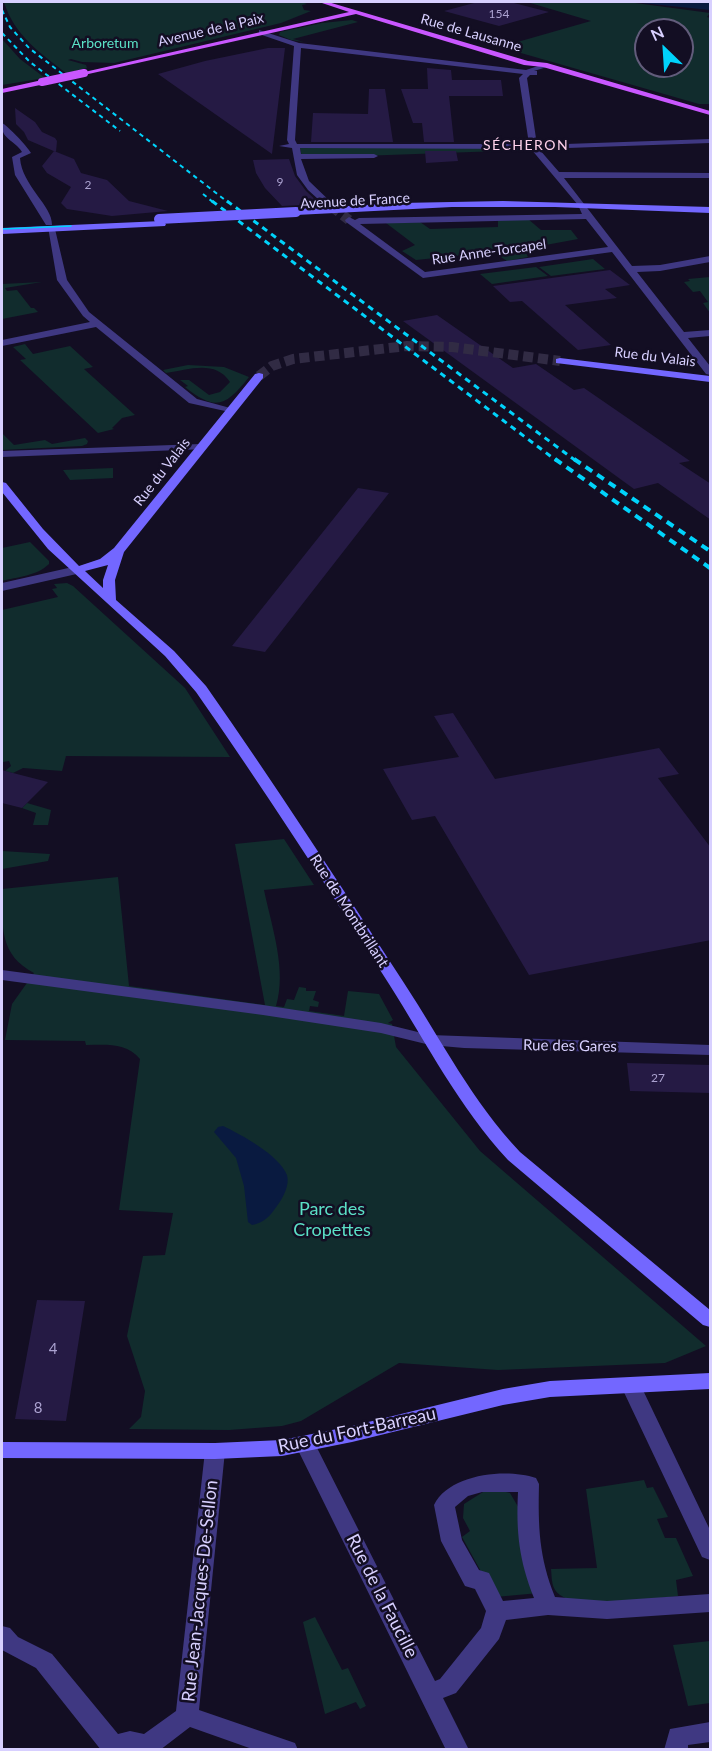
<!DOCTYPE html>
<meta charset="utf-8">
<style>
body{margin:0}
#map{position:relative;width:712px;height:1751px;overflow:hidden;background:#130e23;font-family:Lato,sans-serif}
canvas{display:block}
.frame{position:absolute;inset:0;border:3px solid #d8d0ff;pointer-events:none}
.north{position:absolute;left:634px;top:18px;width:60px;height:60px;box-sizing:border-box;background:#130e23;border:2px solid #625c7b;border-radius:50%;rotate:335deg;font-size:16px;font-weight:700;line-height:24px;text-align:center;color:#d8d0ff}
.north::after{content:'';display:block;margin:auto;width:21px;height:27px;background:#00d3fb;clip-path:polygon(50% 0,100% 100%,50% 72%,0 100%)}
</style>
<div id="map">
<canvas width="712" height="1751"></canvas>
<div class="frame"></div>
<div class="north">N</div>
</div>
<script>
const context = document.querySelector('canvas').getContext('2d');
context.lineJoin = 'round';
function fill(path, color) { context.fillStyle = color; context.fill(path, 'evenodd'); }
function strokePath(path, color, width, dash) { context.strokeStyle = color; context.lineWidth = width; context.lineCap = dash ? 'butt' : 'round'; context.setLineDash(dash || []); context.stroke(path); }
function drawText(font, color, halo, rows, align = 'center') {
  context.font = font + ' Lato,sans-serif'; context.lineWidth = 5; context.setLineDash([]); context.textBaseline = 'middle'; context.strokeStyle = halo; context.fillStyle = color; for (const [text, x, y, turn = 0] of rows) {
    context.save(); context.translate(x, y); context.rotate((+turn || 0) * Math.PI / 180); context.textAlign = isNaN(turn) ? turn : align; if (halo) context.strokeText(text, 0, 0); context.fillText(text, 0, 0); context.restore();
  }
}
fill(new Path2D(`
 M4,2H301L307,4L302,5L304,10L311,11L281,23L114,63L82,62L71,59L68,60L86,65L87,68L66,73C40,53 14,35 4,2Z
 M527,2H628L710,13L707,17L710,18V104H699L500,47L591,21ZM646,30H682V66H646Z
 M352,20L358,22L293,39L304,42L291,40L279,35L280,32L322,23Z
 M2,39L20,59L45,78L2,85Z
 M300,148H524L527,150L305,158L302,157Z
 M528,219L541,230H571L578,239L524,249L528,257L507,261L493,252L416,260L402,251L415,245L386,223L420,222L430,229L498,227V220Z
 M593,259L605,269L551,276L539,267Z
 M536,267L548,276L492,284L480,274Z
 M710,277V313L703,303L708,302L700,291L693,292L684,282L690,281L688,279Z
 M42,282L5,288L7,291L17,290L31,308H34L38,312L2,319V284Z
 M25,344L33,354L70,346L93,367L84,369L135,415L122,418L112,428L114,429L98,433L20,360L26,359L13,347Z
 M188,365L224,367L249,377C226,406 216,412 185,387L188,386L180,380H189L209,395L220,392L230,382C215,359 188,370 166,373L163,370Z
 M2,433L14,445L45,440L52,444L85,438L88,441L87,444L82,446L2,450Z
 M113,468V478L70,480L63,470Z
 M30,542L49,561V564C37,576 17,577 2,581V548Z
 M67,583L73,586L185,688L230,757L66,756L62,771L23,768L13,773L5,771L11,766L9,761L3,762L2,755V610L58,597L52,589L57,588L54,584Z
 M27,803L51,810L48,825H33L36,813L22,808Z
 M284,839L314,885L264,890C272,928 287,970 276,1006L284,1007L287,999L294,1000L299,987L306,988V991H316L313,1000L319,1002L318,1007L310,1006L309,1011L344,1016L348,991L379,994L393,1020L388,1023L392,1024L396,1047L480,1151L706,1346L665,1363L498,1370L399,1363L301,1421L282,1426L229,1430L129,1429L141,1417L145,1391L127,1336L143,1256L165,1255L173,1213L119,1210L140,1059C126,1042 106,1045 86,1045L85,1041L5,1040L12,1004L34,973C0,955 2,929 2,889L118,877L129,986L265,1005L235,844Z
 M2,851L50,854L48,861L2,869Z
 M644,1480L647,1488L653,1487L668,1517L657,1519L665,1538H676L693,1576L676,1580L678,1596C651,1599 581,1610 560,1595C551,1589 552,1579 551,1569L597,1568L586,1489Z
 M498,1490L510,1493L534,1534L539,1593L495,1597L462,1537L470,1531L463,1518L464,1504L483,1492Z
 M315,1617L342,1670L348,1668L366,1706L360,1709L356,1702L325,1714L303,1622Z
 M710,1641V1703L688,1706L673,1645Z`), '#112c2d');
fill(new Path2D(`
 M632,2H710V10Z
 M223,1126C242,1135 279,1155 287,1175C290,1185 283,1198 277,1206C270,1216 264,1223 252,1225L248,1222L244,1186L236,1158L214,1132L218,1127Z`), '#091a40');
fill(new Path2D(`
 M478,2H510L549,12L499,26L444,11Z
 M268,48H285L272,154L158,74L205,61Z
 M427,68L451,70L452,80H501L503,96H449L454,142H424L422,123H413L401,89H428Z
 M369,89H385L393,142H311L313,113L368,114Z
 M15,108L35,122L42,132L55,138L57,141L56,152L28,140L24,132L16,124Z
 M54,151L74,159L81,173L107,180L129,201L168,211L112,216L67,209L61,203L71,187L47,173L42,166Z
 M425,151H456L458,161L426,163Z
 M289,159L295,176L306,191L320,204L282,206L265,188L256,173L253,160Z
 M610,270L630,285L605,289L617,298L565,305L611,345L578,350L522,301L510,302L493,286Z
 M437,315L513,368L536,364L574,390L584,388L690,461L679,463L711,484V520L658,483L634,489L403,321Z
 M358,488L389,493L265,652L232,646Z
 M453,713L495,779L659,748L679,774L658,778L711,848V940L529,975L435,816L412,820L383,769L459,757L434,716Z
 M2,770L13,773L48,782L22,808L2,803Z
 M627,1063L711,1065V1093L630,1091Z
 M37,1300L85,1301L66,1421L15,1419Z`), '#251a44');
strokePath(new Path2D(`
 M331,206L349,220`), '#312b44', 10, [10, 5]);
strokePath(new Path2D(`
 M259,376L272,366L293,359L407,346L452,347L560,361`), '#312b44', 10, [10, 5]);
fill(new Path2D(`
 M259,30L299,43L526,70L547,63V67L534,71H537V75H530L527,78L537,145L710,139V143L539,149L559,172L710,173V178H564L632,266L660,265L710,256V262L660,271L637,272L684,332L710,330V336L688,338L710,366V375L706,374L612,252L423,278L346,222L345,220L349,217L355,220L359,218L582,214L578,205L531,149L300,148L301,154H374L378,156L374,158L301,159L309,181L335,206L328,208L308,190L297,175L292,148L279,146L289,144L287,140L294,46L259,34ZM301,48L523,74L519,78L529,144H297L295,140ZM586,219L608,247L425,272L360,224Z
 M2,123C8,126 27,146 31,153L20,158C22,186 53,206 52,225H46L15,175L12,157L22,152C15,140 0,139 2,123Z
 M48,227L55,229L67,280L89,312L197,399L234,409V413L189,403L96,327L2,346V340L90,322L83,316L57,280Z
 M201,444L205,445V449L2,457V451Z
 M77,566L81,567V573L2,591V583Z
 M2,970L263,1005L381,1023L430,1035L710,1045V1055L464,1048L430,1045L381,1033L263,1015L2,980Z
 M631,1378L638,1381L641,1386L710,1530V1560L702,1557L621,1386L624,1381Z
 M305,1436L312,1438L435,1681L440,1679L481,1628L486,1611L475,1589L465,1586L441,1541L434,1505C449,1474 506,1468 536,1478L539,1484C538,1527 539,1557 555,1597L607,1601L710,1594V1612L607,1619L548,1615L506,1620L499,1639L456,1693L443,1698L469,1750H446L295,1444L298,1438ZM482,1492H518C516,1532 519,1560 534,1598L503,1601L489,1573L479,1570L462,1540L455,1507L468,1496Z
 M215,1443L222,1445L225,1451L199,1710L295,1743L298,1750H255L190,1727L160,1750H101L36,1668L2,1650V1626L10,1628L18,1637L52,1654L118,1734L130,1731L144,1734L176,1711L205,1451L208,1445Z
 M710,1722V1742L688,1745V1750H664L670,1729Z`), '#3f3882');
fill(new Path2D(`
 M503,201L710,207V213L555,207H452L296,215L292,212L296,209L400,203Z
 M162,221L166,224L165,226L2,234V228Z
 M560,358L710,376V382L556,363V359Z
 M259,373L263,374V378L124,552L115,580L116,600L174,651L206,686C274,783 339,883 404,983C442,1041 472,1101 520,1152L710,1310V1327L703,1325L508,1160C459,1107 427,1044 389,984C326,885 263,788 196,692L165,656L48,549L2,492V482L6,483L43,529L79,566L100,559L114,548L255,374ZM108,565L103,580V588L85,571Z
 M710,1373V1389L550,1397L503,1405L352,1442L282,1456L215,1459L2,1458V1442L215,1443L282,1440L352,1426L503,1389L550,1381Z`), '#7367ff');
fill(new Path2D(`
 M319,2H328L528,61L547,63L710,111V115L543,67L524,65L356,14L84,75L80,73L349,12Z
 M42,80L46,82L45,84L2,93V89Z`), '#c957ff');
strokePath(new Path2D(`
 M2,229L71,226`), '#00d3fb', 1.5);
strokePath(new Path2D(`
 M2,10L10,27L29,48L229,203
 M2,33L30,62L120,131
 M203,194L214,203`), '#00d3fb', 2, [4.5, 4]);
strokePath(new Path2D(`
 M212,201L557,461
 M227,201L576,461`), '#00d3fb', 3, [6, 5]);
strokePath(new Path2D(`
 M555,459L710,568
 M574,459L710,551`), '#00d3fb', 4, [8, 6]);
strokePath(new Path2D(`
 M159,219L296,212`), '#7367ff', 10);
strokePath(new Path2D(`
 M42,82L84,73`), '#c957ff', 8);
drawText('12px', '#aba2d0', null, [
 ["154",499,14],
 ["9",280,182],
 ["2",88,185],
 ["27",658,1078]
]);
drawText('14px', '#d8d0ff', '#130e23', [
 ["Avenue de la Paix",211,30,-13],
 ["Rue de Lausanne",471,33,16],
 ["Avenue de France",355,201,-3],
 ["Rue Anne-Torcapel",489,252,-8],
 ["Rue du Valais",655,357,7],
 ["Rue du Valais",162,472,-52]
]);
drawText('14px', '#5be0c6', '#130e23', [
 ["Arboretum",105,43]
]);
context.letterSpacing = '1.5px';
drawText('14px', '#ffd2ec', '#130e23', [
 ["SÉCHERON",526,145]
]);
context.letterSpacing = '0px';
drawText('15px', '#d8d0ff', '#130e23', [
 ["Rue de Montbrillant",349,911,57],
 ["Rue des Gares",570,1046,1]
]);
drawText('15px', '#aba2d0', null, [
 ["4",53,1349],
 ["8",38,1408]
]);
drawText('18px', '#5be0c6', '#130e23', [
 ["Parc des",332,1209],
 ["Cropettes",332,1230]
]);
drawText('18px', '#d8d0ff', '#130e23', [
 ["Rue du Fort-Barreau",357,1430,-12],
 ["Rue Jean-Jacques-De-Sellon",200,1591,-84],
 ["Rue de la Faucille",382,1596,63]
]);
</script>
